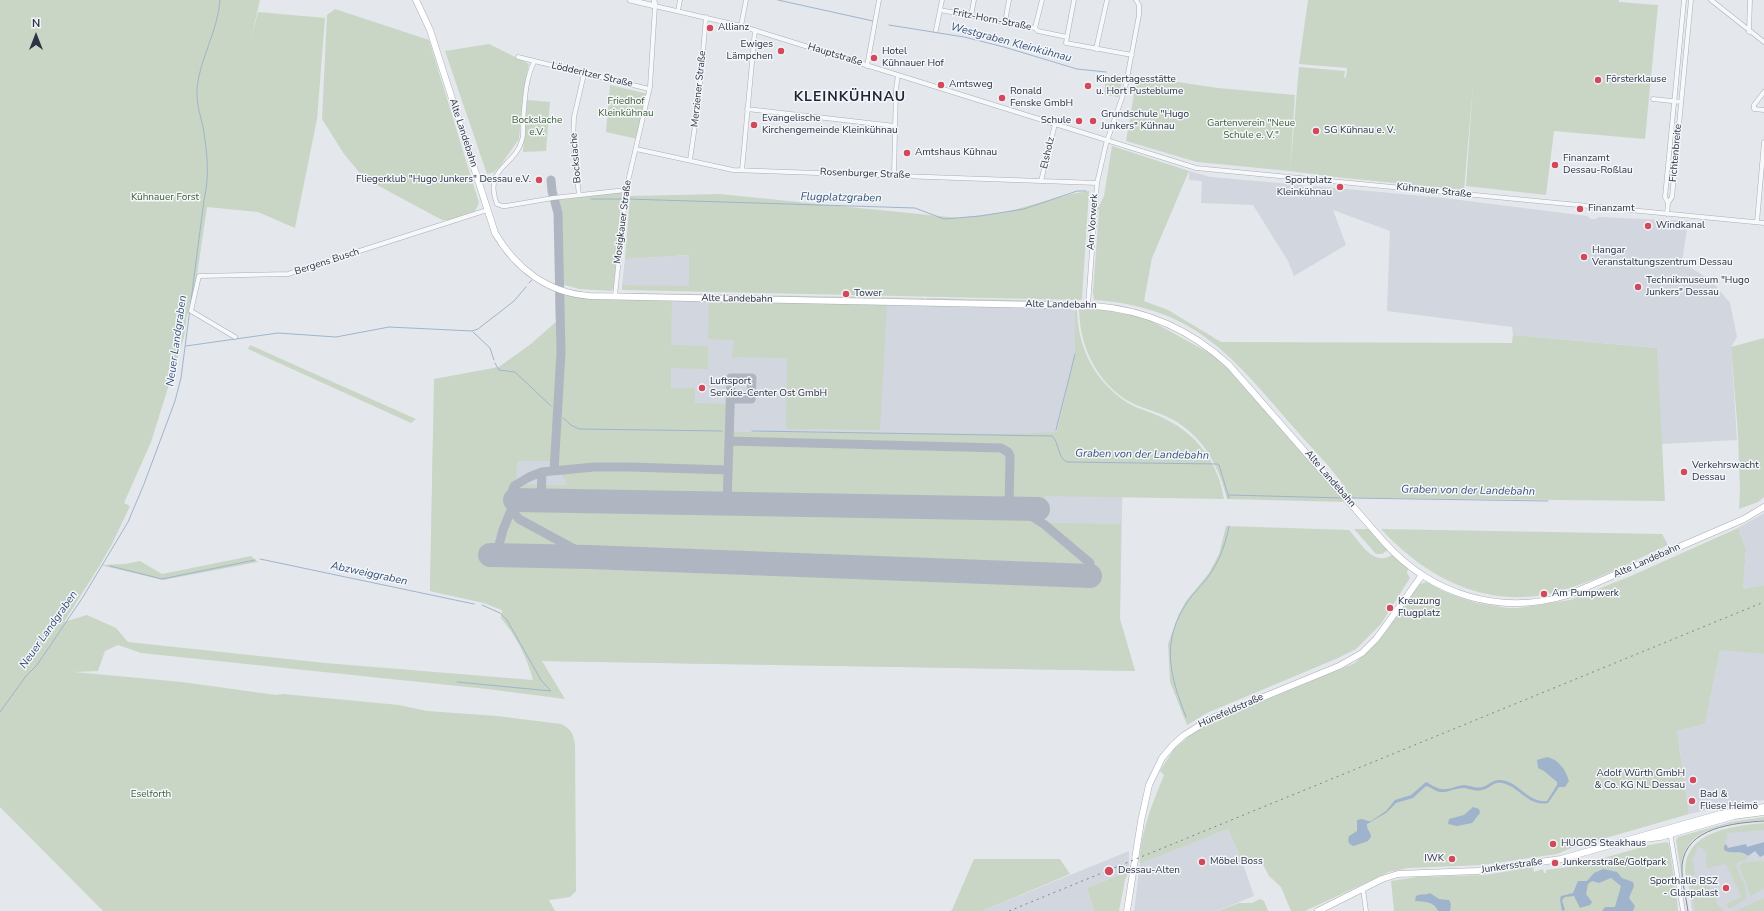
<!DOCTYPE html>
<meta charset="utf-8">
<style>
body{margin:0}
#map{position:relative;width:1764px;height:911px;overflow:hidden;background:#e4e7ec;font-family:"Nunito Sans",sans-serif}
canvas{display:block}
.north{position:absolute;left:16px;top:16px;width:40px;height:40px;-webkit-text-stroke:3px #f4f6f9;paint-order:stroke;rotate:0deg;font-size:11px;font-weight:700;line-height:16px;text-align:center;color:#2b3445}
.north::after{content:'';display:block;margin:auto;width:14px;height:18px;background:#2b3445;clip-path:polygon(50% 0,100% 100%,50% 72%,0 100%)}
</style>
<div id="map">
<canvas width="1764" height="911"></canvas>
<div class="north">N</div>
</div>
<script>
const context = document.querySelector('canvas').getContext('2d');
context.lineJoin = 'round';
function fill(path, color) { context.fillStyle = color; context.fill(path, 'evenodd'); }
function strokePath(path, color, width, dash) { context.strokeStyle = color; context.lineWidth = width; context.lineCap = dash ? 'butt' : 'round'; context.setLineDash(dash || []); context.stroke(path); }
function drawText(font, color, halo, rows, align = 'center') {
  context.font = font + ' "Nunito Sans",sans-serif'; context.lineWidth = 3; context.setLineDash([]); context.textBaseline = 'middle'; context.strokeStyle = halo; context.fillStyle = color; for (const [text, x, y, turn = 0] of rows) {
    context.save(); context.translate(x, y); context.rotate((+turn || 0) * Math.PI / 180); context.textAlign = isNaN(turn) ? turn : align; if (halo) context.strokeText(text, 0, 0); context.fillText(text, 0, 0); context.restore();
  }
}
fill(new Path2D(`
 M1189,171L1211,177L1302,185L1305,189L1315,186L1444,198L1587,216L1591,219H1596L1598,217L1688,221L1682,263L1711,280L1730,303L1737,337L1731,347L1737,440L1661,444L1657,348L1513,335L1512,327L1387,311L1390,231L1333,210L1346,245L1294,276L1288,261L1253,205L1201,203L1202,181L1189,180Z
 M690,255L689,287L622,285L625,259Z
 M555,291L574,297L590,298L1064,307L1075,311V349L1057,432L1067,457L1123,458L1120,619L1135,671L542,661L502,610L484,603L430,591L433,438L436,381L499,367L531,344L556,322Z
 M1764,513V585L1743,589L1746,549L1738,528Z
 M1720,649L1764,654V800L1729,805L1689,814L1677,731L1705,724Z
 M1764,826V911H1692L1687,877V867L1697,845L1715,834Z
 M1228,829L1242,861L1254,896L1217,911H1134L1140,864Z
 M1129,851V871L1087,888L1094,911H982Z`), '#d2d6de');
fill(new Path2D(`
 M0,0H260L251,39L258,12L325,18L317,119L295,228L258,212L207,207L192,309L187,315L184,337L151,442L124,503L130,506L112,544L100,565L125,564L140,561L162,574L251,556L258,562L163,580L100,565L64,622L87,615L116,628L128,642L325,663L533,680C527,657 516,636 501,618L502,610L484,603L430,591L434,379L499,367L531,344L556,322L555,295L590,298L672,299L671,345L708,346V369L671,368V388H695V403L728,404L725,489L717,497L546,494L543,491V485H567L556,461H517L516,484L539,485V491L537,494L515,493L514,506L1030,515L1044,516V523L1121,524L1120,619L1135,671L542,661L565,699L487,689L141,653L118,645L105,651L98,671L74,672L182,682L276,695L283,694L399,705L427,711L497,716L561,724C571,729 573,733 575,744L576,891L570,897L549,900L555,911H103L0,807Z
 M1308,0H1619V2L1658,5L1645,139L1554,131L1546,195L1466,186L1473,85L1464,190L1335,177L1290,171L1299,67L1345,71L1344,78L1346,77L1347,68L1299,64Z
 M335,9L429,40L479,203L475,211L449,220H442L377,185L359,172L344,154L322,119L327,15Z
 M489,44L529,64L523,94L519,139L500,166L494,172L487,174L445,51Z
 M1137,76L1218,88L1295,95L1290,171L1197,162L1126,141Z
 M1106,78L1122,80L1119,97L1104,95Z
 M610,85L648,94L637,139L606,132Z
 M527,100L550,102L546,151L523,152Z
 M1112,146L1189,171L1152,258L1144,301L1168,310L1221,342L1512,343L1513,335L1657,348L1665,501L1351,498C1338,473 1314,451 1296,430C1233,358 1197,307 1094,300L1093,292L1099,210H1097L1104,196Z
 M1089,191L1082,298L1081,300L622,290V285L689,286V255L625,259L630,196L719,194L959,218L1006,212L1071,194Z
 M622,192L614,285L612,291L579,289L561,284V223L558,200Z
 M631,293L924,298L925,299L631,295Z
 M926,298L1060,301L1082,302L926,300Z
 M709,301L887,305L880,430L786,429L787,358L732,357L734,340L708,339Z
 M1077,310C1078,349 1095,382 1128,403C1140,410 1155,413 1167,420C1198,435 1219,465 1224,499L1045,496L1044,503L1019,502L1013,495H1006L999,502L737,498L730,490L733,432L1011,434L1057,432L1075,349V311Z
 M1079,310H1110L1144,317L1213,355L1233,372L1345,502L1227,499C1219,467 1205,440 1177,422C1163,413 1147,410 1132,403C1098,385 1080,348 1079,310Z
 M1764,338V497L1758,502L1739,509L1740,489L1738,434L1731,347Z
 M250,345L416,419L411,423L248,349Z
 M1226,526L1349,530C1361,543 1373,567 1392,555L1408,568L1407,573L1410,578L1381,624L1356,649L1338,658L1207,713L1187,725L1170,682L1168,644L1179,614L1186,601L1209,573L1219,554Z
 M1738,528L1746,549L1743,589L1764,585V654L1720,650L1705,724L1677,731L1689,814L1571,848L1557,854L1482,865L1408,868L1389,872L1305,911H1291L1281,887L1269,876L1260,859L1242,861L1228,829L1140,864C1138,839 1154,799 1164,775L1160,771L1174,749L1200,727L1355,663L1379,640L1420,584L1426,582L1443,591L1461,598L1477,603L1507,608H1518L1570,600L1631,576Z
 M1354,529H1370L1388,550L1382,554H1376Z
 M1381,529L1662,534L1668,545C1633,561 1594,582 1557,592C1488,610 1427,579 1381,529Z
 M1764,817V820C1730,823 1681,826 1681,871L1676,840L1678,837L1731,822Z
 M1764,823V830L1727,833V839L1724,840L1726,844L1725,845L1729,852L1737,851L1748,856L1747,859L1737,863C1735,874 1749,883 1746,899L1729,909L1726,904L1741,897L1738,889L1740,887L1737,888L1731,874L1733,873H1730L1726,864L1707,868L1706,861L1707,853L1703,851L1704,849L1699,847L1696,849L1695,857H1692L1695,875H1691L1690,873L1689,874L1690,877L1686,878C1679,832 1731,826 1764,823Z
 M1667,842L1669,844L1675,887L1672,893V896L1677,899L1678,911H1394L1391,881L1417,877L1485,875L1533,867L1534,872L1543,869L1544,873H1546V870L1576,866L1649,845Z
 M974,859H1060L1070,874L982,911H950L952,910Z
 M1764,861V888L1751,896L1749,894L1747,885L1739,866L1744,862Z
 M1129,871L1125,880L1119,911H1094L1087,888Z
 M1703,878L1706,885L1708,884L1718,905L1724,911H1695L1690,884Z
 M1764,898V911H1736Z
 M1260,899L1264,901L1268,911H1218L1239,903H1252Z`), '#c9d6c5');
fill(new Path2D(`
 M1547,757C1558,759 1566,770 1569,781L1565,787H1559L1548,803C1528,807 1519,786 1502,783C1493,781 1490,789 1482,790C1476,792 1470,789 1464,788C1455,788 1448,793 1440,792C1434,791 1431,787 1426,786L1413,798L1396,803L1386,813L1367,824C1366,829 1371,832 1371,837L1368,841L1354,846C1349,845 1347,841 1349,836L1357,831V820L1362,819L1368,821H1371L1386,811L1395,800L1411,795L1426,782C1432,785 1438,790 1446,789C1452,789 1458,785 1464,785C1470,785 1476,789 1482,787C1489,785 1493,779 1501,780C1520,782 1527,803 1547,801L1557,785V782L1544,771L1538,768L1537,760Z
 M1473,807L1479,809L1480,813L1472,823L1457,826L1448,824L1449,819L1464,815Z
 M1764,842V855L1760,857L1755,851L1748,856C1740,849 1731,855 1724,850V846L1726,844L1728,848L1746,844L1747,847Z
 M1603,869L1617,872L1622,878L1633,882L1634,886L1629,898L1635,906L1633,911H1602L1605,907H1615L1621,886L1611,878L1599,883L1592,881L1588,884L1586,894L1592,902L1590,905L1580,908L1574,896L1565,897L1562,900L1565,910L1562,911L1560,900L1561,896L1573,893L1578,881H1587L1594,873Z
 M1430,893L1439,899L1449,900L1451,904L1450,911H1438C1434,901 1424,902 1415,901L1416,896C1421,893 1425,896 1430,893Z`), '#9fb4cc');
strokePath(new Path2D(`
 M778,0L873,21
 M889,25L964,37L1004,47L1077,69L1106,72
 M591,199H624
 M627,199L915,208L944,219L980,216L1024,209L1077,191H1086
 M529,283L532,280
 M473,332L490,348L494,360
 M186,346L278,333L336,337L389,327L472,331L478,329L514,301L526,287
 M495,363L499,370L515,372L551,406
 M563,418L571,425L579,429L722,431
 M1056,430L1075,354
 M752,431L1052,436C1060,443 1057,458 1067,462L1217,464L1219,465L1229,498
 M1229,495L1342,498
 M1349,498L1548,501
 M260,559L474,604
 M110,566L162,579L255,560
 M457,682L551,691L541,680L507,620L500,613L482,605
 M0,712L26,676L37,665L83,597L128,522L144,484L175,401L181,378L204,200C210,175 207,152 203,127C200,114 196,102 197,88C200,58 218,31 220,0
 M1186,717C1170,676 1160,641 1188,601C1193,594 1199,588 1204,582C1218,565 1225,547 1229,526`), '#9fb4cc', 1);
strokePath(new Path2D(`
 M551,180L552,191L558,213L561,352L554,471
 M729,441L1001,448L1008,452L1010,456L1009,509
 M542,472L529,477L514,486C509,499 510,509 519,519L589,557
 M541,501L542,472L594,467H629L728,470
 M727,504L731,378H752L751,399H731
 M1030,509V515L1045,525L1090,563V576
 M496,556L503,530L511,510`), '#b0b6c1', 9);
strokePath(new Path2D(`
 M515,500L1038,509
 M490,555L589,557L1090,576`), '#b0b6c1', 24);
const minor = new Path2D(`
 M942,0L940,10L1035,28L1038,31L1067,37L1066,43L1132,55
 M1711,0L1764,42
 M678,11L680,0
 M971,16L974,0
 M1005,22L1009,0
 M741,26L746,0
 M1035,28L1042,0
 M936,30L940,10
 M1749,32L1750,0
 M1067,37L1074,0
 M1096,49L1107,0
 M518,57L649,89
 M534,62C525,80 525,101 523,121C523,127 524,134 522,140C515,167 483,167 497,204L502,206H506L553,198L626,190
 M867,66L879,0
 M1764,92L1754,105V109L1764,110
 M1653,99L1681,102
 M747,109L895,126
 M636,149L733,170L1097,183
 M690,160L699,98L706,17
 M742,170L755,30
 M894,175L896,89L898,75
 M1041,181L1055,124
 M579,195L573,142L574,117L584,74
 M1668,203L1672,197L1691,0
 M1667,214L1668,203L1665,197L1684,0
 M1757,222L1764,142
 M615,296L626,190L650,87L655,6L741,26L1196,168L1764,223
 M1088,305L1097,183L1106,144L1125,89L1139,15V5L1136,0
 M235,337L191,311L199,276L288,274L487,210
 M1670,832L1683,911
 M1363,889L1366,911`);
const tertiary = new Path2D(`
 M630,0L655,6L654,0`);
const secondary = new Path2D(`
 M416,0L430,30L495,233C516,269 548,293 590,296L1095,306C1146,310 1191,330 1229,365L1385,543C1432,595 1500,616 1568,595L1744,519L1764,507
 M1637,840L1660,837L1734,816L1764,812
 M1127,911L1141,821L1149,785L1162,758L1173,745L1183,736L1210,719L1339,666L1362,653L1376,639L1385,627L1422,575
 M1318,911L1382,879L1398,874L1477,871L1561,859L1720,814L1764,807`);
strokePath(minor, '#a9aeb7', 5);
strokePath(tertiary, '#a9aeb7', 6);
strokePath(secondary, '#a9aeb7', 7);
strokePath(minor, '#f7f8fa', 4);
strokePath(tertiary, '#f7f8fa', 5);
strokePath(secondary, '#fff', 6);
strokePath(new Path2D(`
 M1688,911C1686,896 1681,880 1682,865C1686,827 1734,823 1764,821`), '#7d8696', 1);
strokePath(new Path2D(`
 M1009,911L1764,602`), '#7d8696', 1, [2, 4]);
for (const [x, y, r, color] of [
 [710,28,4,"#d1495b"],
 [781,51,4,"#d1495b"],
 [874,58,4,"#d1495b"],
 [1598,80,4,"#d1495b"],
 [941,85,4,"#d1495b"],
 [1088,86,4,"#d1495b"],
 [1002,98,4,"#d1495b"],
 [1079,121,4,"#d1495b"],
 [1093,121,4,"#d1495b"],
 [754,125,4,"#d1495b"],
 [1316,131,4,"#d1495b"],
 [907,153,4,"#d1495b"],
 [1555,165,4,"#d1495b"],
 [539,180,4,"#d1495b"],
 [1340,187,4,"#d1495b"],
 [1580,209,4,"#d1495b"],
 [1648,226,4,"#d1495b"],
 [1584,257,4,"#d1495b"],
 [1638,287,4,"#d1495b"],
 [846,294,4,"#d1495b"],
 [702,388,4,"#d1495b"],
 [1684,472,4,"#d1495b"],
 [1544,594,4,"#d1495b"],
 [1390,608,4,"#d1495b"],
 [1693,780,4,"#d1495b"],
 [1692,801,4,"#d1495b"],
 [1553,844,4,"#d1495b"],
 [1452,859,4,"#d1495b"],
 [1202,862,4,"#d1495b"],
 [1555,863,4,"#d1495b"],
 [1109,871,5,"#d1495b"],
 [1726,888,4,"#d1495b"]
]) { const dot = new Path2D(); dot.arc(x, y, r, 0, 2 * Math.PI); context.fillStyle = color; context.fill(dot); strokePath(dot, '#f4f6f9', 1.5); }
drawText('10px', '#2b3445', '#f4f6f9', [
 ["Fritz-Horn-Straße",992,20,11],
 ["Hauptstraße",835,55,17],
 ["Lödderitzer Straße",592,75,13],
 ["Merziener Straße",699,89,-84],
 ["Alte Landebahn",463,133,72],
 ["Elsholz",1048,153,-77],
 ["Fichtenbreite",1676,153,-85],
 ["Bockslache",576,158,-95],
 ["Rosenburger Straße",865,174,2],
 ["Kühnauer Straße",1434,191,6],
 ["Mosigkauer Straße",623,222,-83],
 ["Am Vorwerk",1093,222,-86],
 ["Bergens Busch",327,262,-18],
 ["Alte Landebahn",737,299,1],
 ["Alte Landebahn",1061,305,1],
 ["Alte Landebahn",1330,479,49],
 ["Alte Landebahn",1647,561,-24],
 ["Hünefeldstraße",1231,711,-24],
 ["Junkersstraße",1512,866,-8]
]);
drawText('10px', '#2b3445', '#f4f6f9', [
 ["Allianz",718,28],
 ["Ewiges",773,45,"right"],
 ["Lämpchen",773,57,"right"],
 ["Hotel",882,52],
 ["Kühnauer Hof",882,64],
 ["Kindertagesstätte",1096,80],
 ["u. Hort Pusteblume",1096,92],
 ["Försterklause",1606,80],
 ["Amtsweg",949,85],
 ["Ronald",1010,92],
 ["Fenske GmbH",1010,104],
 ["Grundschule \"Hugo",1101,115],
 ["Junkers\" Kühnau",1101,127],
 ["Evangelische",762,119],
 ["Kirchengemeinde Kleinkühnau",762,131],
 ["Schule",1071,121,"right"],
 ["SG Kühnau e. V.",1324,131],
 ["Amtshaus Kühnau",915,153],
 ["Finanzamt",1563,159],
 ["Dessau-Roßlau",1563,171],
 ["Fliegerklub \"Hugo Junkers\" Dessau e.V.",531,180,"right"],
 ["Sportplatz",1332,181,"right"],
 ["Kleinkühnau",1332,193,"right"],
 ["Finanzamt",1588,209],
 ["Windkanal",1656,226],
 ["Hangar",1592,251],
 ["Veranstaltungszentrum Dessau",1592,263],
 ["Technikmuseum \"Hugo",1646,281],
 ["Junkers\" Dessau",1646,293],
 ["Tower",854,294],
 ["Luftsport",710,382],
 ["Service-Center Ost GmbH",710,394],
 ["Verkehrswacht",1692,466],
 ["Dessau",1692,478],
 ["Am Pumpwerk",1552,594],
 ["Kreuzung",1398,602],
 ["Flugplatz",1398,614],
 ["Adolf Würth GmbH",1685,774,"right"],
 ["& Co. KG NL Dessau",1685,786,"right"],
 ["Bad &",1700,795],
 ["Fliese Heimö",1700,807],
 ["HUGOS Steakhaus",1561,844],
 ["IWK",1444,859,"right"],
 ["Möbel Boss",1210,862],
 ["Junkersstraße/Golfpark",1563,863],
 ["Dessau-Alten",1118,871],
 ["Sporthalle BSZ",1718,882,"right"],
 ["- Glaspalast",1718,894,"right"]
], 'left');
drawText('10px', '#3f6138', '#f4f6f9', [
 ["Friedhof",626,102],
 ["Kleinkühnau",626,114],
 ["Bockslache",537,121],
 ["e.V.",537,133],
 ["Gartenverein \"Neue",1251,124],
 ["Schule e. V.\"",1251,136],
 ["Kühnauer Forst",165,198],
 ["Eselforth",151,795]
]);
drawText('italic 11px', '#34527a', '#f4f6f9', [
 ["Westgraben Kleinkühnau",1011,43,15],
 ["Flugplatzgraben",841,198,1],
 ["Neuer Landgraben",177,341,-82],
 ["Graben von der Landebahn",1142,455,1],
 ["Graben von der Landebahn",1468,491,1],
 ["Abzweiggraben",369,574,12],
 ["Neuer Landgraben",49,630,-55]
]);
context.letterSpacing = '1px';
drawText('bold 14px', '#1d2536', '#f4f6f9', [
 ["KLEINKÜHNAU",850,98]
]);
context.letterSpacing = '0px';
</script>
